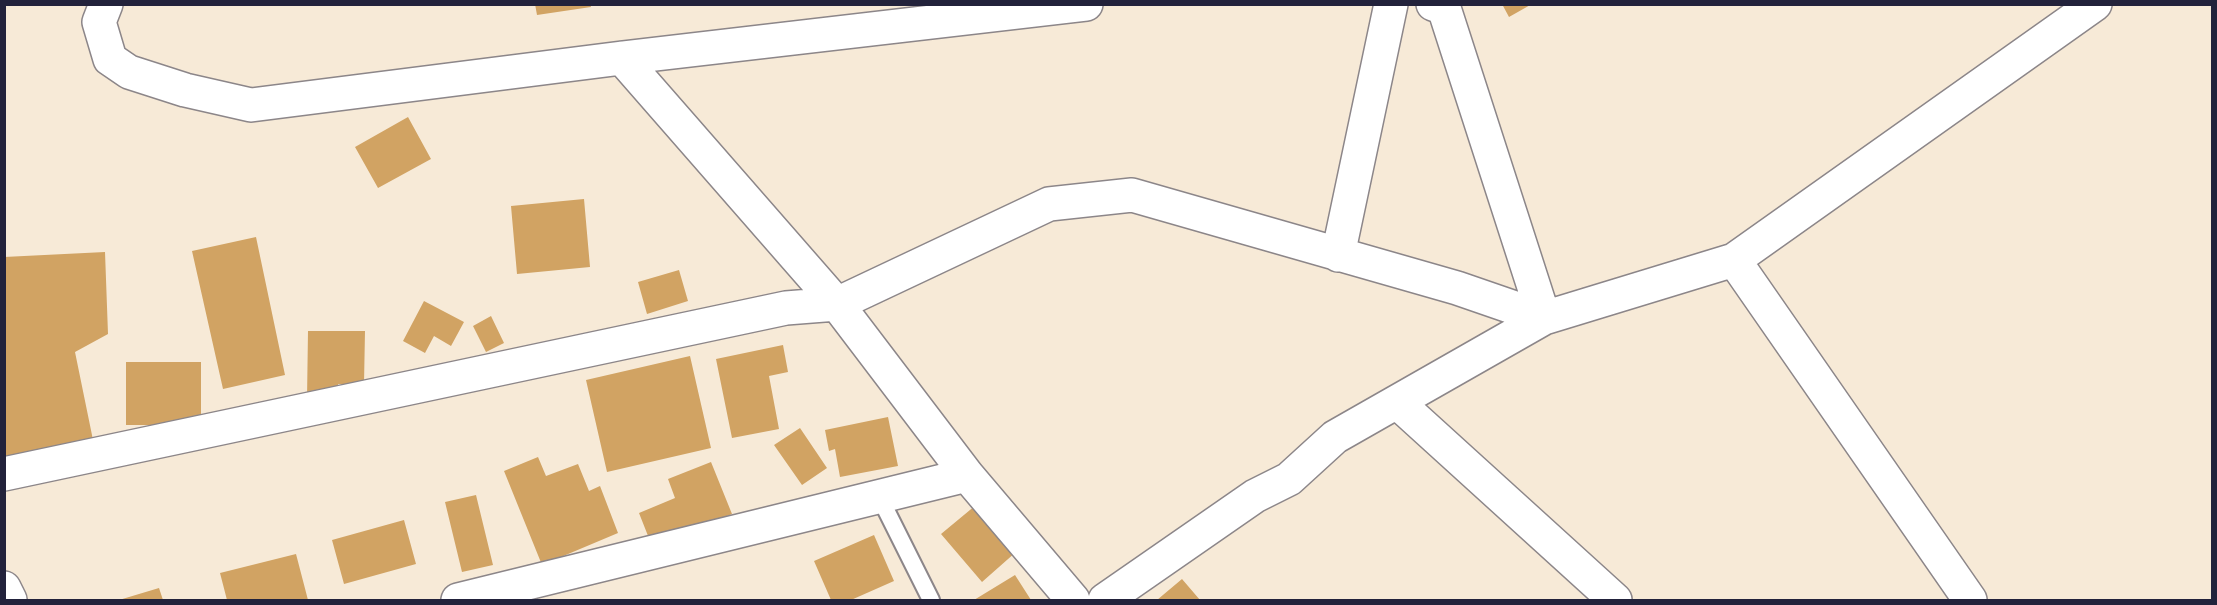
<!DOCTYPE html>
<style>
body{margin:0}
#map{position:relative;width:2217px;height:605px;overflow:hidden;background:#f7ead7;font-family:Dekko,sans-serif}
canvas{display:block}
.frame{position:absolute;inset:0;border:6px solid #22223b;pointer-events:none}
</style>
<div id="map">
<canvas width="2217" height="605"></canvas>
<div class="frame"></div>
</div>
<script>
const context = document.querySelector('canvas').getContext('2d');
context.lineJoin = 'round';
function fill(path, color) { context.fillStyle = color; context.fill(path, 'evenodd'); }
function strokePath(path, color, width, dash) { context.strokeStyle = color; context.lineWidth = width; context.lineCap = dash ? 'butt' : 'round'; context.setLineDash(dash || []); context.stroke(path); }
fill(new Path2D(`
 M535,4H590L591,7L537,15Z
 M1502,4H1532L1509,17Z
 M408,117L431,159L378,188L355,147Z
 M584,199L590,267L517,274L511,206Z
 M256,237L285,375L223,389L192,251Z
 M105,252L108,334L75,352L93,440L4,464V257Z
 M679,270L688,301L647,314L638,282Z
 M424,301L464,322L451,346L434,336L425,353L403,341Z
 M491,316L504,343L486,352L473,326Z
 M308,331H365L364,384H338V400L307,399Z
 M783,345L788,372L769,376L779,429L732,438L716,359Z
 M690,356L711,448L607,472L586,380Z
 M126,362H201V425H126Z
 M888,417L898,466L840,477L835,449L829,451L825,430Z
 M800,428L827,468L802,485L774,445Z
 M538,457L546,476L578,464L589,491L600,486L618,533L542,565L504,471Z
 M711,462L732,514L652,546L639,513L675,498L668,479Z
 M476,495L493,565L462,572L445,502Z
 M976,505L1016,552L982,582L941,534Z
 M404,520L416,564L344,584L332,540Z
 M874,535L894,581L851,600H831L814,561Z
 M296,554L308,600H227L220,573Z
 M1015,575L1031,600H974Z
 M1182,579L1200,600H1157Z
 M159,588L163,600H119Z`), '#d1a363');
const lane = new Path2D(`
 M879,496L931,600`);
const street = new Path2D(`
 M106,4L99,22L110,59L129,72L185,90L251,105L622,58L1086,4
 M1433,4L1444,8L1544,318L1734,260L2095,4
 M622,58L837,304L967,475L1073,600
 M1338,255L1391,4
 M1734,260L1970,600
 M1397,402L1615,600
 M4,474L786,308L837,304L1049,204L1132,195L1457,288L1544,318L1335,437L1289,479L1255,496L1105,600
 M4,588L10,600
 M458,600L967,475`);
strokePath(lane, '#8c8689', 20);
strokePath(street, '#8c8689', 36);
strokePath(lane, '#fff', 16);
strokePath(street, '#fff', 33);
</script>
